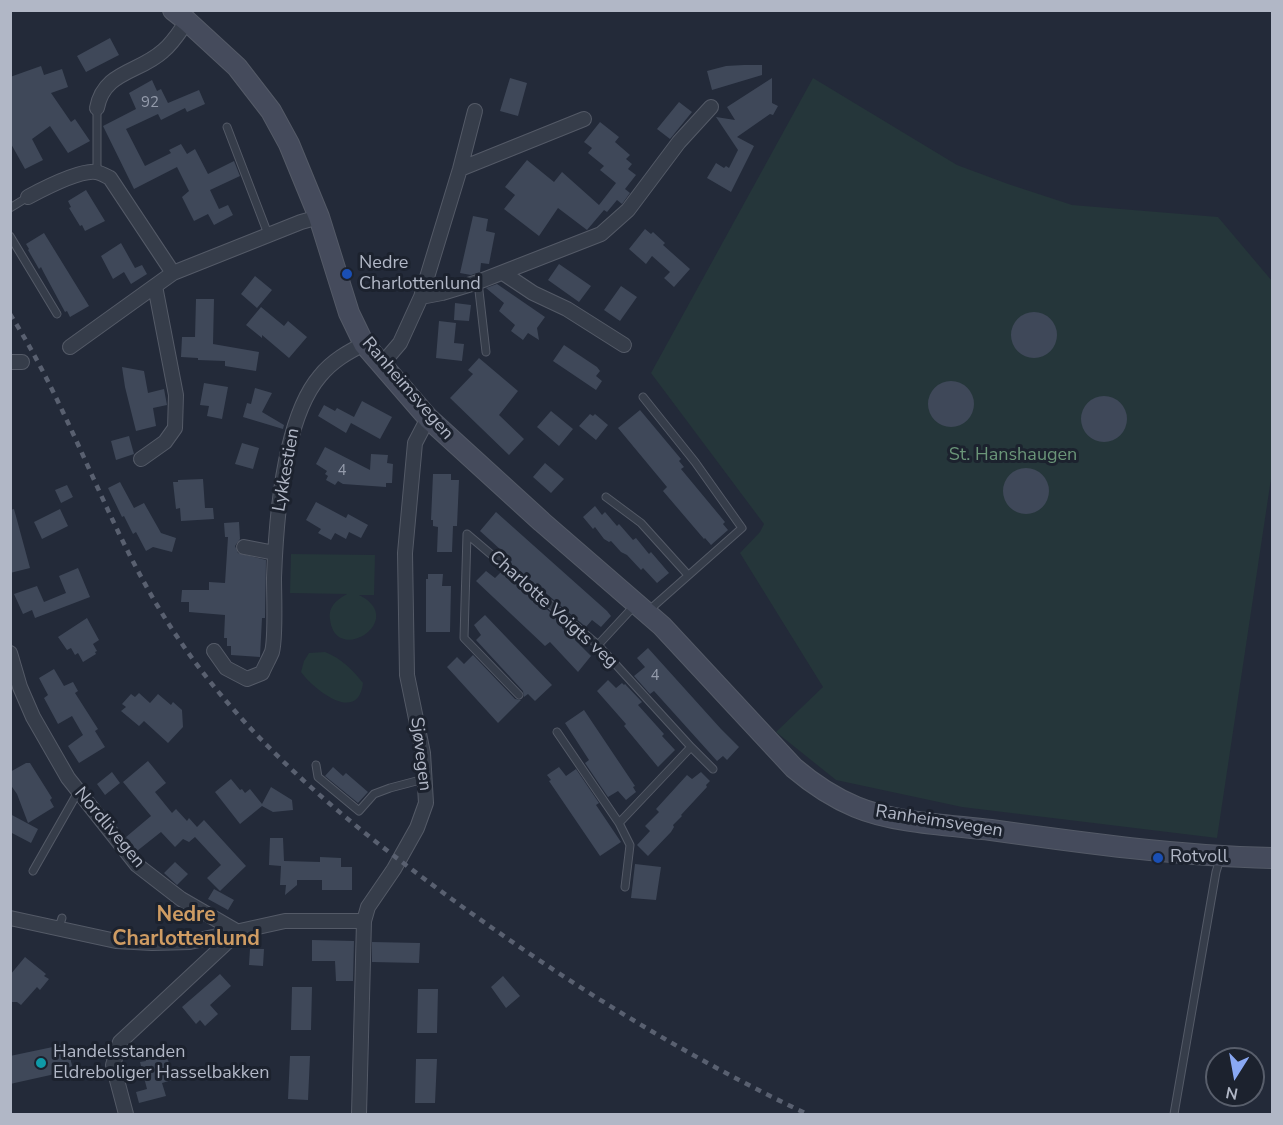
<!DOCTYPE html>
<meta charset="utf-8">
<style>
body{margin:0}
#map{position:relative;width:1283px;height:1125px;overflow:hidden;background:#232a39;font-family:"Nunito Sans",sans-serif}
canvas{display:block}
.frame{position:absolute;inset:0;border:12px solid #b1b7c6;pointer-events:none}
.north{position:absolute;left:1205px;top:1047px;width:60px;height:60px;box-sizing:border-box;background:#1c222e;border:2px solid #585e6b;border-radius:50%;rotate:191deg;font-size:16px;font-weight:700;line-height:24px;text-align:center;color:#b1b7c6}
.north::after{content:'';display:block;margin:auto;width:21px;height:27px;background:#89a8f3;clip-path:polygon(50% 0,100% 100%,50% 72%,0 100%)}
</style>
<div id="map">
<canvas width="1283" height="1125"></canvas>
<div class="frame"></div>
<div class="north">N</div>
</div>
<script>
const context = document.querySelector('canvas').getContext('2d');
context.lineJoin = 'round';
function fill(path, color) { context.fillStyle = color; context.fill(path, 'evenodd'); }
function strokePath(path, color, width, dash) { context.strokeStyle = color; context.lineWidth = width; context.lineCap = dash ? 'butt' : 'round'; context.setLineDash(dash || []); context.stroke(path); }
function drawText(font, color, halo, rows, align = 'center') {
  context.font = font + ' "Nunito Sans",sans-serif'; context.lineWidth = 6; context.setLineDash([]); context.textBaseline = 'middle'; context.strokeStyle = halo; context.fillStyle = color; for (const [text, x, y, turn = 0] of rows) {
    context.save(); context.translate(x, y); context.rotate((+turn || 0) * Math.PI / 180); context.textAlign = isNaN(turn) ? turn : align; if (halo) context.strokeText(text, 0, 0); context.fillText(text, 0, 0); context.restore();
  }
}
fill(new Path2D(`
 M813,78L957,165L1008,184L1072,205L1218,217L1272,281V472L1217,838L962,807L836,780L776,732L823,687L740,553L760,532L764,524L651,373Z
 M291,554L375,555L374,595H359C409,620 335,667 330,619C328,606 338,599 347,594L290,593Z
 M325,652C342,659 352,669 363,683C358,725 313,689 301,672L304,661L309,653Z`), '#25363a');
fill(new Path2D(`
 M110,38L119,55L86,72L77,56Z
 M744,65H762V75L712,90L707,71L726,66Z
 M41,66L44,75L62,69L68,87L51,93L71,122L75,119L90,141L68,153L50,126L32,139L43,160L25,169L10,142V77Z
 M510,78L527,83L518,116L500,111Z
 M772,78V103L778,106L773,115L770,114L737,137L754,146L731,192L707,178L716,163L724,168L726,166L729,168L738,150L716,117L735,120L727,107Z
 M152,80L157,91L161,89L168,103L199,90L205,104L187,112L185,108L161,120L158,114L126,129L145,166L171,153L169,150L181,144L187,154L195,149L208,174L234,161L240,176L210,190L219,209L228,205L233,215L214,225L208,214L194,221L182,197L189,191L177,167L134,189L103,126L136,109L129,93Z
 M679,102L692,112L670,139L657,129Z
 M600,122L619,137L615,142L630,155L626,159L632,164L628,169L636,175L625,189L630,193L622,204L617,200L607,212L604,210L587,230L558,208L539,236L504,209L515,195L505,187L527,160L554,182L562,172L599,205L616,183L600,170L604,166L588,153L592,148L584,142Z
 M86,190L105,221L85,231L82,225L80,226L69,208L71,207L68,201Z
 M473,216L488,219L486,231L495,233L489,264L481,263L480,272L471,275L460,273Z
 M645,229L651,234L653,232L665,243L663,245L690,269L674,287L664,278L670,272L652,256L646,264L629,249Z
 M44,233L89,306L70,317L67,311L65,312L44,273L41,267L39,269L28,250L29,249L26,244Z
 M121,243L135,268L142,265L147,274L131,284L124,272L113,279L101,256Z
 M559,264L591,286L579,302L548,280Z
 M255,276L272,290L257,308L241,294Z
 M497,284L545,317L537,328L539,340L528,333L523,340L511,331L515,325L499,311L504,303L486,288Z
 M621,286L637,297L620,321L604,310Z
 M196,299H214L213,344L259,352L256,371L225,366V361L198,360V358L181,357L182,337H195Z
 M455,303L471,305L469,321L454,320Z
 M261,307L284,326L288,321L307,337L289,358L262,335V338L246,325Z
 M1011 335a23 23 0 1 1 46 0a23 23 0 1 1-46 0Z
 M439,321L456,323L454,343L464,344L462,361L436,358Z
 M564,345L597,367L600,371L596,376L602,381L596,390L553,361Z
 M479,358L518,391L499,415L524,439L509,455L450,398L473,374L468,370Z
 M122,367L144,371L148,393L164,389L167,405L153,408L156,426L136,431L125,387Z
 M928 404a23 23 0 1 1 46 0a23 23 0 1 1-46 0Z
 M204,383L228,387L222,419L207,416L209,406L200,405Z
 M255,388L272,393L262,412L284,425L283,429L243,417L247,403L251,404Z
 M1081 419a23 23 0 1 1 46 0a23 23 0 1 1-46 0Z
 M362,401L392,417L380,439L351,423L346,433L318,416L324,405L335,411L337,408L354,417Z
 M640,410L681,459L679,461L684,467L681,469L725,522L723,524L728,530L711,545L705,538L704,539L663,491L667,487L618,428Z
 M551,411L573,429L559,446L537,427Z
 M590,414L593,416L595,414L608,425L596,440L579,426Z
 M129,436L134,454L116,460L111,441Z
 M242,443L259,448L253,469L235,464Z
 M325,447L370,470L371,454L388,455L387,463L393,464L392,483H386V487L343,484L338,481L335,485L326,480L328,476L325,474L327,471L316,464Z
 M545,463L564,479L551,493L533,477Z
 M1003 491a23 23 0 1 1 46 0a23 23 0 1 1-46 0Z
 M433,474H451V480H459L457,526H453L452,552H437L438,527L433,526V520H431Z
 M203,479L205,508H213L214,519L181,521L180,508L176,509L173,482H178V480Z
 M120,482L134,508L144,503L161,533L176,538L172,552L153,547L146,551L136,532L133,534L124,516L122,517L108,488Z
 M67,485L73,497L61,503L55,490Z
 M316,502L346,518L348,514L368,525L361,538L349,532L346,539L335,533L331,540L318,533L321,529L306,520Z
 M595,506L602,515L605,512L617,526L619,524L633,540L636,538L649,554L651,552L669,573L657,583L643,568L641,570L627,555L621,552L611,541L609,542L604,539L595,527L593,529L583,517Z
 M14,509L30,568L10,573V510Z
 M60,509L68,526L42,539L34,522Z
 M496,512L607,611L611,616L601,627L592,620L586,627L510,563L512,560L480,531Z
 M239,522L240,539L235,546L238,553L266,560L265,618H262L260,657L231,655V646H227V638H224L225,615L189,612V602H181L182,590H209V582L225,583L228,537H225L224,523Z
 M78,568L90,597L35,618L32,610L23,614L14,594L37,586L44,602L66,593L59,576Z
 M486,571L495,578L502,571L578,636L575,640L591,656L578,672L550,642L545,646L476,581Z
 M428,574H443L442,586H451L450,632H426V579H428Z
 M485,615L552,685L535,701L528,694L524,697L523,691L476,640L481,635L474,625Z
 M87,618L99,640L93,644L97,651L95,652L96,654L83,662L78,653L75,655L71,648L67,650L58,637Z
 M648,648L721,729L739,747L727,760L723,756L717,761L654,691L650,694L634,676L645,667L637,658Z
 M473,655L515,699L521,700L498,723L447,667L457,657L464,664Z
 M54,669L64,686L73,682L78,691L75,693L98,729L95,731L105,747L79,763L68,746L83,735L72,716L58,724L44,698L48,695L39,678Z
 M608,680L616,688L622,683L624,685L625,684L642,702L638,705L664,734L662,736L675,750L658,767L624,726L626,724L597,691Z
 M139,693L150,703L158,694L171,705L173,702L182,710L183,727L168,743L144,721L139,726L121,711L126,707L122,704L131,694L135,697Z
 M584,710L635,786L633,787L636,792L626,800L618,791L608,797L585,763L589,760L565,723Z
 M148,761L166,783L155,792L172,813L176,809L187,821L189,818L197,827L204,820L246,866L220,891L207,878L221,865L195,837L189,842L183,839L175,847L161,832L137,851L126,837L151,816L123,782Z
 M26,763H30L52,798L50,800L54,807L28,823L17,794L10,784V772Z
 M333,767L343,776L346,773L368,792L358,803L325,776Z
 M559,767L566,776L576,769L599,803L596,805L621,842L600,856L549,781L551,780L547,775Z
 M112,772L120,783L105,795L97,784Z
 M701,772L710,781L706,785L707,787L681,815L682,816L673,825L674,827L671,832L648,856L637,845L650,831L645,826L659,812L656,809L687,775L692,779Z
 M231,779L240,790L242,789L245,793L250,789L262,804L271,787L292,800L293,810L273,812L262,806L240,824L215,792Z
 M10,814L38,829L31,843L10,832Z
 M270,838H283L284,861L320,862V857L341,858V867H352V890H322V880H297V885L285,895L286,885H280L281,866L269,865Z
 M175,862L188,874L177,885L164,873Z
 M635,864L661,867L656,900L631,898Z
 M214,889L234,900L228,910L208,899Z
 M312,940L354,941L353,981H336L335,961H312Z
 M372,942L420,943L419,963L372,962Z
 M250,949H264L263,966L249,965Z
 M25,957L46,974L44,976L49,979L40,990L37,987L21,1005L17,1002H10V975Z
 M220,974L231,986L210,1005L218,1014L205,1026L200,1020L196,1024L182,1007Z
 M503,976L520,996L506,1008L491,987Z
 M292,987H312L311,1030H291Z
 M418,989H438L437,1033H417Z
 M67,1044L73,1070L10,1084V1056Z
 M165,1052L172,1071L170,1072L172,1080L162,1083L166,1096L139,1103L136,1092L147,1089L140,1062L146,1061L145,1057Z
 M290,1056H310L308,1100L288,1099Z
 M416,1059H437L435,1103H415Z`), '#3f4859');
const lane = new Path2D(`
 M227,127L268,234
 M97,172V108
 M10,208L28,197
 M10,236L57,314
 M478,282L486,352
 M643,397L695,462L742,528L647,612
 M606,497L641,523L688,575
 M598,645L635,605
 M519,695L464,638L467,534L598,645L691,747L619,823L557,732
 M691,747L713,769
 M316,765L318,777L359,811L374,794L390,788L424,779
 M619,823L630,845L625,887
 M33,871L78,792
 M58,930L62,918
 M1174,1114L1216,872L1220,859`);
const street = new Path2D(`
 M97,108C104,71 139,73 163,51C173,43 180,31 187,21
 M460,169L584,119
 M28,197C43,189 80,170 96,172C101,173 106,176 110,178L173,273
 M503,273L533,293L567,309L624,345
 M421,297L442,293L478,282L601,234L628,210L679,142L711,107
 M70,347L173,273L301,222L319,217
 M10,362H22
 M382,364L400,343L421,297L460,169L475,111
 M141,459L165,442L175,428L176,395L155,286
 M244,547L275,553
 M214,651L226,668L247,679L262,673C265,666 269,659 272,652C276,637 274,596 274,578C276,522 283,419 320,376C332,361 348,352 364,344
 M10,653L20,687L33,717L68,778L137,865L181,899L238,932
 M10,918L116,941L152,943L190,942L285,921H364
 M126,1114L113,1065L120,1042L237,933
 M359,1114L364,921L368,907L394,869L417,828L426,803L423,753L407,675L405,553L415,443L428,418`);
const secondary = new Path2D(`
 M173,10L187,21L237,67L271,111L289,144L319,217L349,313L364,344L428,418L542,522L662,626L794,768C814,785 832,797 856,807C894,823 949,825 991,830C1084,843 1178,856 1272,858`);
strokePath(lane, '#545a67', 9);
strokePath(street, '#545a67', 16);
strokePath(secondary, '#545a67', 22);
strokePath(lane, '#363d4a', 7);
strokePath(street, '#363d4a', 14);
strokePath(secondary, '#454b5c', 20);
strokePath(new Path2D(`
 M10,314C73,413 106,527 170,626C243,739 346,822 453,900C566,982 681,1054 807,1114`), '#596070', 4.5, [6, 6]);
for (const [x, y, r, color] of [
 [347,274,6,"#1a4fb4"],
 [1158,858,6,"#1a4fb4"],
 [41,1063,6,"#0f9aa8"]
]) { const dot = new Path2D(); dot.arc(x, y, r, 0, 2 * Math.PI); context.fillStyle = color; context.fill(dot); strokePath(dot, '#1c222e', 2); }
drawText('15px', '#949bab', null, [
 ["92",150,103],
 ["4",342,471],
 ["4",655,676]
]);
drawText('18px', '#b1b7c6', '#1c222e', [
 ["Nedre",359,264],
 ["Charlottenlund",359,285],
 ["Rotvoll",1170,858],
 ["Handelsstanden",53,1053],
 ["Eldreboliger Hasselbakken",53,1074]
], 'left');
drawText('18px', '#b1b7c6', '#1c222e', [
 ["Ranheimsvegen",407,389,49],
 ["Lykkestien",287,470,-80],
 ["Charlotte Voigts veg",553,610,42],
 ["Sjøvegen",420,754,83],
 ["Ranheimsvegen",939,822,9],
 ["Nordlivegen",109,828,50]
]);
drawText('18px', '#6a9578', '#1c222e', [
 ["St. Hanshaugen",1013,456]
]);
drawText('bold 21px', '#cf9c63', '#1c222e', [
 ["Nedre",186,916],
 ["Charlottenlund",186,940]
]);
</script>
